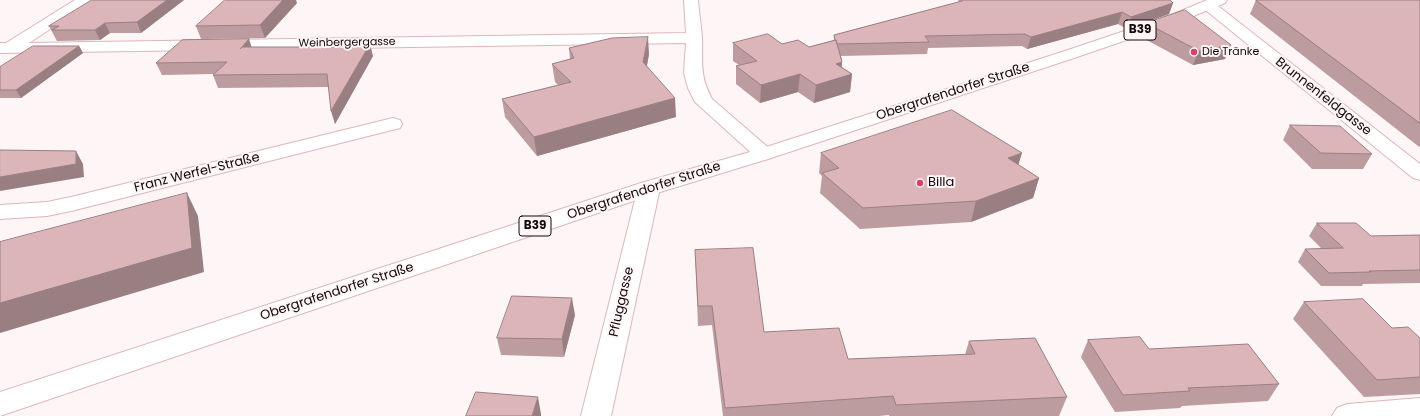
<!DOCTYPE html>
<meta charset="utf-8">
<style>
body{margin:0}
canvas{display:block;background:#fdf5f6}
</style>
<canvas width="1420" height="416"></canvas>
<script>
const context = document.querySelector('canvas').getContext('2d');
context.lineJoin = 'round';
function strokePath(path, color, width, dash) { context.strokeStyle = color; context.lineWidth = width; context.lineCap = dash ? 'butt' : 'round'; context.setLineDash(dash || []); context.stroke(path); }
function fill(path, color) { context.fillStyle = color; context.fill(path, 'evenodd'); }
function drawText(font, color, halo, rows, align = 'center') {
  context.font = font + ' Poppins,sans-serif'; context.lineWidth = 4; context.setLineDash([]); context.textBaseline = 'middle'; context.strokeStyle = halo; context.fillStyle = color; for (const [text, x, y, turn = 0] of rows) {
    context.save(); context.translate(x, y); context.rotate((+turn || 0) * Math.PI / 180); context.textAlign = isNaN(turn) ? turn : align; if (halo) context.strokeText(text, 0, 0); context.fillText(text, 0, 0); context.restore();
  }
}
const minor = new Path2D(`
 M75,0H92L90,3L29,43L686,33L684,0H698C699,13 701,25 702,38C703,64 699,74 712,99L771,150L774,154L771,158L764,160L757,158L695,102L688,88L684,73L686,43L0,53V43H6Z
 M1208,1L1213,2L1420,164V180L1413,178L1203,8L1201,5L1203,2Z
 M393,118L400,120L402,124L400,128L71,211L47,216L0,219V205L47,202L71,197Z
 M649,182L657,183L660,188L611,416H581L638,188L641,183Z
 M1420,398V416H1332L1337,408L1347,404Z`);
const primary = new Path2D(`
 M1207,0H1227L1225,3L1179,22L1077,57L771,158L657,193L0,416V392L641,183L757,150L1065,51L1169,16Z`);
strokePath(minor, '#deb6bb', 2);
strokePath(primary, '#deb6bb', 2);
fill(minor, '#fff');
fill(primary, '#fff');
fill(new Path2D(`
 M184,0L141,33H110L100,40L57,41L49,26Z
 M958,0H1170L1173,3L1169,14L1127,29L1118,24L1027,49L1022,46L928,48L927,54L841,56L842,62V67L852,74L850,92L814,103L798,92L760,103L736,84V66L739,65L733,61V43L782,44L809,47L834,40V35L959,2Z
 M1256,0H1420V147L1418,146L1250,14Z
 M297,3L265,38L201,39L196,26Z
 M1146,23L1225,59L1193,65L1141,37Z
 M79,46L83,53L21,98H0V67Z
 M252,47L373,56L335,124L328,87L218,88L213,75L214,74L162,75L156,63Z
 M569,48L649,54L647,66L676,117L537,156L505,117L502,99L558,85L555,82L552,64L570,59Z
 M1290,125L1372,154L1363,169H1312L1283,140Z
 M821,153L1019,165L1039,178L1033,198L971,222L860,229L820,193L822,176L819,173Z
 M1317,223L1371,236L1420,235V283L1363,284L1362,286H1321L1298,262L1305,249H1322L1309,236Z
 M695,250L764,332L848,359L965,355L969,341L1067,397L1059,416H889V415L879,416H723L712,325L698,326Z
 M1304,302L1392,328L1420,338V394L1364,397L1293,319Z
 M575,315L564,357L501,355L497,338Z
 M1088,340L1149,349L1279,384L1268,401L1182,406L1180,408L1115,412L1081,357Z`), '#bd9c9f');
fill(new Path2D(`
 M167,0H184L141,33L137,22Z
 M283,0H296L297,3L265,38L260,25Z
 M1173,3L1169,14L1127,29L1131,17Z
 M1122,12L1118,24L1027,49L1031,37Z
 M105,23L110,33L100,40L95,30Z
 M648,37L649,54L644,80L643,62Z
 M249,39L253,51L240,49Z
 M370,44L373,56L335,124L331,111Z
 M1231,45L1225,59L1193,65L1199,51Z
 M79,46L83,53L21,98L16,90Z
 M842,62L840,77L852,74L850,92L814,103L816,85L836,64Z
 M800,74L798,92L760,103L761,85Z
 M675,98L676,117L537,156L534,137Z
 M76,151L83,164L84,177L0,191V177Z
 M1022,153L1016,173L1008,158Z
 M1039,178L1033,198L971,222L976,201Z
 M187,193L198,216L204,272L0,333V303Z
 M572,298L575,315L564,357L562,339Z
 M538,397L541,414V416H532Z`), '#9a7f82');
const building = new Path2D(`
 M92,0H167L137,22L105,23L95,30H52L59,26H49Z
 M225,0H283L260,25L196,26Z
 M962,0H1170L1173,3L1131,17L1122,12L1031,37L1025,34L925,36L929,42L837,44L836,40H835L834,35L962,1Z
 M1256,0H1420V123Z
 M1185,10L1231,45L1199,51L1146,23Z
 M768,34L782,44L798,40L809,47L836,40L842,62L836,64L852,74L816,85L800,74L761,85L736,66L757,61L733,43Z
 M648,37L643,62L675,98L534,137L502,99L571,82L552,64L574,58L569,48L612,38Z
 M249,39L240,49L242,47H337L339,45L370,44L331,111L327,74L213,75L227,62L156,63L182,40Z
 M33,46H79L16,90H0V67Z
 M952,110L1022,153L1008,158L1039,178L976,201L863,208L822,173L839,168L821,153Z
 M1290,125L1340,126L1372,154L1321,153Z
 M0,150L76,151V164L0,177Z
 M187,193L192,248L0,303V242Z
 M1317,223H1356L1371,236L1420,235V270L1369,271L1371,272L1329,273L1305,249L1343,248Z
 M753,248L764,332L839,328L848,359L975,354L969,341L1035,338L1067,397L896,405L893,396L725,408L712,306H698L695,250Z
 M512,296L572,298L562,339L497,338Z
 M1363,299L1392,328L1408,327L1420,338V377L1377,380L1304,302Z
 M1140,337L1149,349L1248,344L1279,384L1188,388L1190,391L1123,395L1088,340Z
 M476,392L538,397L532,416H466Z`);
fill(building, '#dcb5b9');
strokePath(building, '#9a7f82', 1);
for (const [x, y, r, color] of [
 [1194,52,4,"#d24366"],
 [920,183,4,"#d24366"]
]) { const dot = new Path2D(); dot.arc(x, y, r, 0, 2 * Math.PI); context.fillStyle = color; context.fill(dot); strokePath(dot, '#fdf5f6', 1.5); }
drawText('11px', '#14080a', '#fdf5f6', [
 ["Weinbergergasse",347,43,-1]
]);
drawText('11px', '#14080a', '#fdf5f6', [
 ["Die Tränke",1202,52]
], 'left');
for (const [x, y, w] of [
 [1140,30,32],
 [535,226,32]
]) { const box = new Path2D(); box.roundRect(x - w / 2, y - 10, w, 20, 3); context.fillStyle = '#fdf5f6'; context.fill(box); strokePath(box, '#14080a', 1); }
drawText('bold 12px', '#14080a', null, [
 ["B39",1140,30],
 ["B39",535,226]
]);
drawText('13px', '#14080a', '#fdf5f6', [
 ["Obergrafendorfer Straße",953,92,-18],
 ["Brunnenfeldgasse",1323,97,38],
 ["Franz Werfel-Straße",197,173,-14],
 ["Obergrafendorfer Straße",644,191,-18],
 ["Obergrafendorfer Straße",337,292,-18],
 ["Pfluggasse",622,302,-77]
]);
drawText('13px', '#14080a', '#fdf5f6', [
 ["Billa",928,183]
], 'left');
</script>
